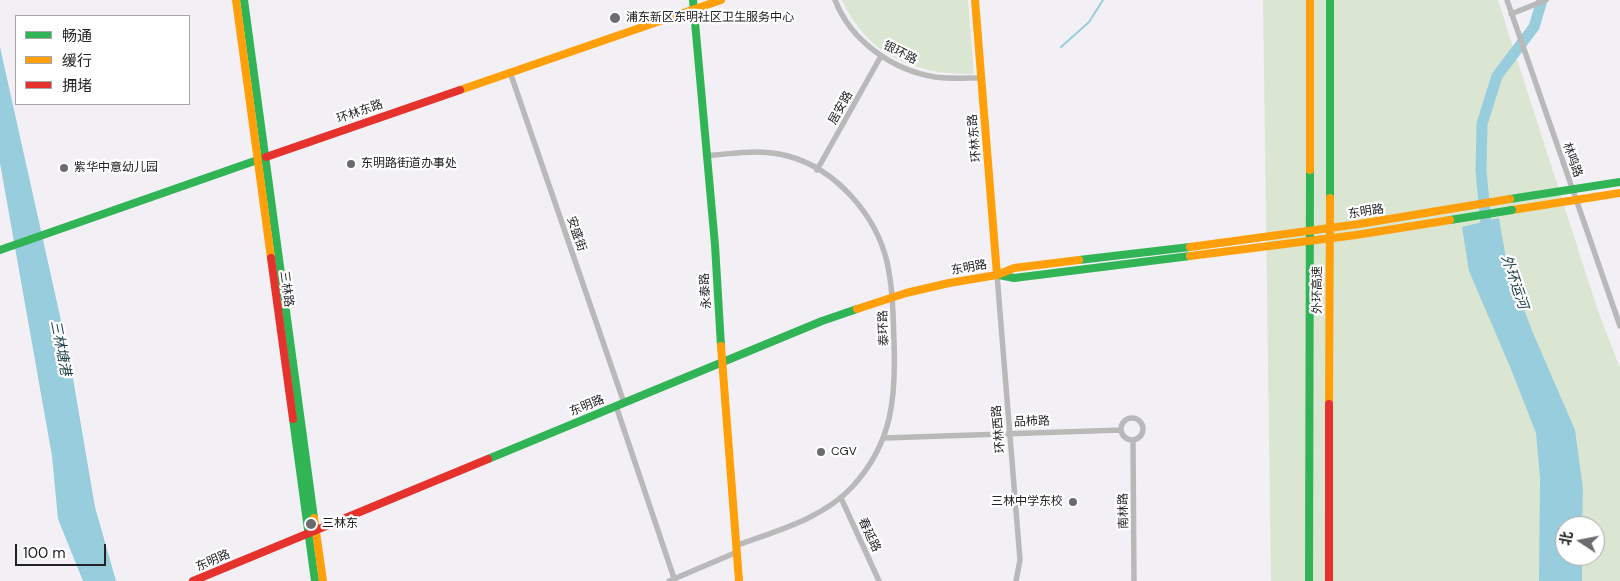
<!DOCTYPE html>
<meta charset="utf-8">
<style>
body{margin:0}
#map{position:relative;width:1620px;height:581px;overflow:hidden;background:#f2f0f5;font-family:"DM Sans","Noto Sans SC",sans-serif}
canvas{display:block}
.legend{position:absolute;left:15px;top:15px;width:175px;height:90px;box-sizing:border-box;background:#fff;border:1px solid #a7a7a8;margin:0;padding:6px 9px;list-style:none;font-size:15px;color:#232225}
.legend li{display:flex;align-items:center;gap:10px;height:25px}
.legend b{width:25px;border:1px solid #a7a7a8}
.north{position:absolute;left:1555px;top:516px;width:50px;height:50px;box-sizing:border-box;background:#fff;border:1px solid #a7a7a8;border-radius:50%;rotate:281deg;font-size:14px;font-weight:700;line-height:20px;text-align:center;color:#232225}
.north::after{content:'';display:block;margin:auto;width:18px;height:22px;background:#6b6a6e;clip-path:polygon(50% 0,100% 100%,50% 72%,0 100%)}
.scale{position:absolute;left:15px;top:544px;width:91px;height:22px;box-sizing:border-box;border:2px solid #232225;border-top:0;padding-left:6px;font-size:15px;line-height:18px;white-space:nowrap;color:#232225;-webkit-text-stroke:4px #fff;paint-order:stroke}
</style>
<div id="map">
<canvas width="1620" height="581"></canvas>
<ul class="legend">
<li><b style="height:6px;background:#30b455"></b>畅通</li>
<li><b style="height:6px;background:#ff9f0a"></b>缓行</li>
<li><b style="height:6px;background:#e5322d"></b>拥堵</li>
</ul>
<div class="north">北</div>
<div class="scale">100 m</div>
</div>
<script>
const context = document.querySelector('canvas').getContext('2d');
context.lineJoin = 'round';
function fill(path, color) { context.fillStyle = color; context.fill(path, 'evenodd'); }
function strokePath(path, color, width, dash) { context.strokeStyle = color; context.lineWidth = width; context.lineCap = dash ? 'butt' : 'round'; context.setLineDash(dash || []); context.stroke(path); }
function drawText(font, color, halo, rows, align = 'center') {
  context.font = font + ' "DM Sans","Noto Sans SC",sans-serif'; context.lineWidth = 4.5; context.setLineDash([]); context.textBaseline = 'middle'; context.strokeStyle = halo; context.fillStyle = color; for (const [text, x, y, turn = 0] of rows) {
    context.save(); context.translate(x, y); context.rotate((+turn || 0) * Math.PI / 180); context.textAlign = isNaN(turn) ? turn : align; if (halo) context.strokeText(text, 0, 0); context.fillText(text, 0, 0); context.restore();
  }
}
fill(new Path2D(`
 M842,0H968L974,74C916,75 867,56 842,0Z
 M1263,0H1498L1597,308L1620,368V581H1271ZM1565,526H1595V556H1565Z`), '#dae6d2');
fill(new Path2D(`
 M0,47L70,361L95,507L116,581H83L58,519L52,456L0,163Z
 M1499,218L1507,265L1533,333L1575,430L1583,489L1582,526H1565V556H1582V581H1539L1540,478L1536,433L1511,369L1469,271L1462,227Z`), '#97cddc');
strokePath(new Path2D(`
 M1061,47L1089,22L1103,0`), '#97cddc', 2);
strokePath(new Path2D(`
 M1487,234L1481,171L1482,124L1497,76L1534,27L1542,0`), '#97cddc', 11);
strokePath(new Path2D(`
 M835,0C851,41 892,70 935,77C950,79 966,78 981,78
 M1507,0L1620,326
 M1511,14L1546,0
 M510,72L624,403
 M706,156C733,153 761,149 788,156C836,169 876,215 887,262C893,288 893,315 894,341C896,396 893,442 853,486C824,518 777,531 737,545
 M817,170L881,56
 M997,275L1020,560L1016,581
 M616,406L675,581
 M1121 429a11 11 0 1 1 22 0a11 11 0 1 1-22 0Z
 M884,438L1121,430
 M1133,441L1134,581
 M841,498L879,581
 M669,581L737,552`), '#bab9ba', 5.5);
strokePath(new Path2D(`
 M244,0L314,518
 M693,0L715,245L721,346
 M1330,198V0
 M1510,199L1620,182
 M0,250L266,157
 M1079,260L1190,247
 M999,275L1014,278L1190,256
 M293,419L315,581
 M488,459L822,321L857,309
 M1309,581L1310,170`), '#30b455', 8);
strokePath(new Path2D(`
 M236,0L271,258
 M975,0L997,275
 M460,90L721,0
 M1310,170V0
 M1512,210L1620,193
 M857,309L906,293L949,283L997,275L1014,268L1079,260
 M721,346L739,581
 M1329,404L1330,198
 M314,518L323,581`), '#ff9f0a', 8);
strokePath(new Path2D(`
 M266,157L460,90
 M271,258L293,419
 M193,581L488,459
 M1329,581V404`), '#e5322d', 8);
strokePath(new Path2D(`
 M1450,220L1512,210`), '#30b455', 8);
strokePath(new Path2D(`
 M1190,247L1359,224L1510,199
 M1190,256L1356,235L1450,220`), '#ff9f0a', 8);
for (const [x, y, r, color] of [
 [615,18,6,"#6b6a6e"],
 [351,164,5,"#6b6a6e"],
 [64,168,5,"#6b6a6e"],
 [821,452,5,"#6b6a6e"],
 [1073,502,5,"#6b6a6e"],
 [311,524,6,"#6b6a6e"]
]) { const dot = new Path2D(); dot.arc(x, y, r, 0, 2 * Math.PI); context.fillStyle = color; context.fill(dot); strokePath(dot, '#fff', 2); }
drawText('12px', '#232225', '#fff', [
 ["浦东新区东明社区卫生服务中心",626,18],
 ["东明路街道办事处",361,164],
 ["紫华中意幼儿园",74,168],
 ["CGV",831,452],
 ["三林中学东校",1063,502,"right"],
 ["三林东",322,524]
], 'left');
drawText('12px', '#232225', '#fff', [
 ["银环路",900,53,27],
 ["居安路",841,108,-61],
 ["环林东路",360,112,-19],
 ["环林东路",975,138,-95],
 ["林鸣路",1572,160,70],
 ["东明路",1366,212,-9],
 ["安盛街",576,234,71],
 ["东明路",969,268,-10],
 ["三林路",286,289,82],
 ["外环高速",1318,290,-90],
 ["永泰路",706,291,-94],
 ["泰环路",884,328,-92],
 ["东明路",587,406,-22],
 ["品柿路",1032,422,-2],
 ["环林西路",999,429,-95],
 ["南林路",1124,511,-91],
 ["春延路",869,535,65],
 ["东明路",213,561,-23]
]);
drawText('italic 14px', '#183e46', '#fff', [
 ["外环运河",1514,282,71],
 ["三林塘港",60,348,79]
]);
</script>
